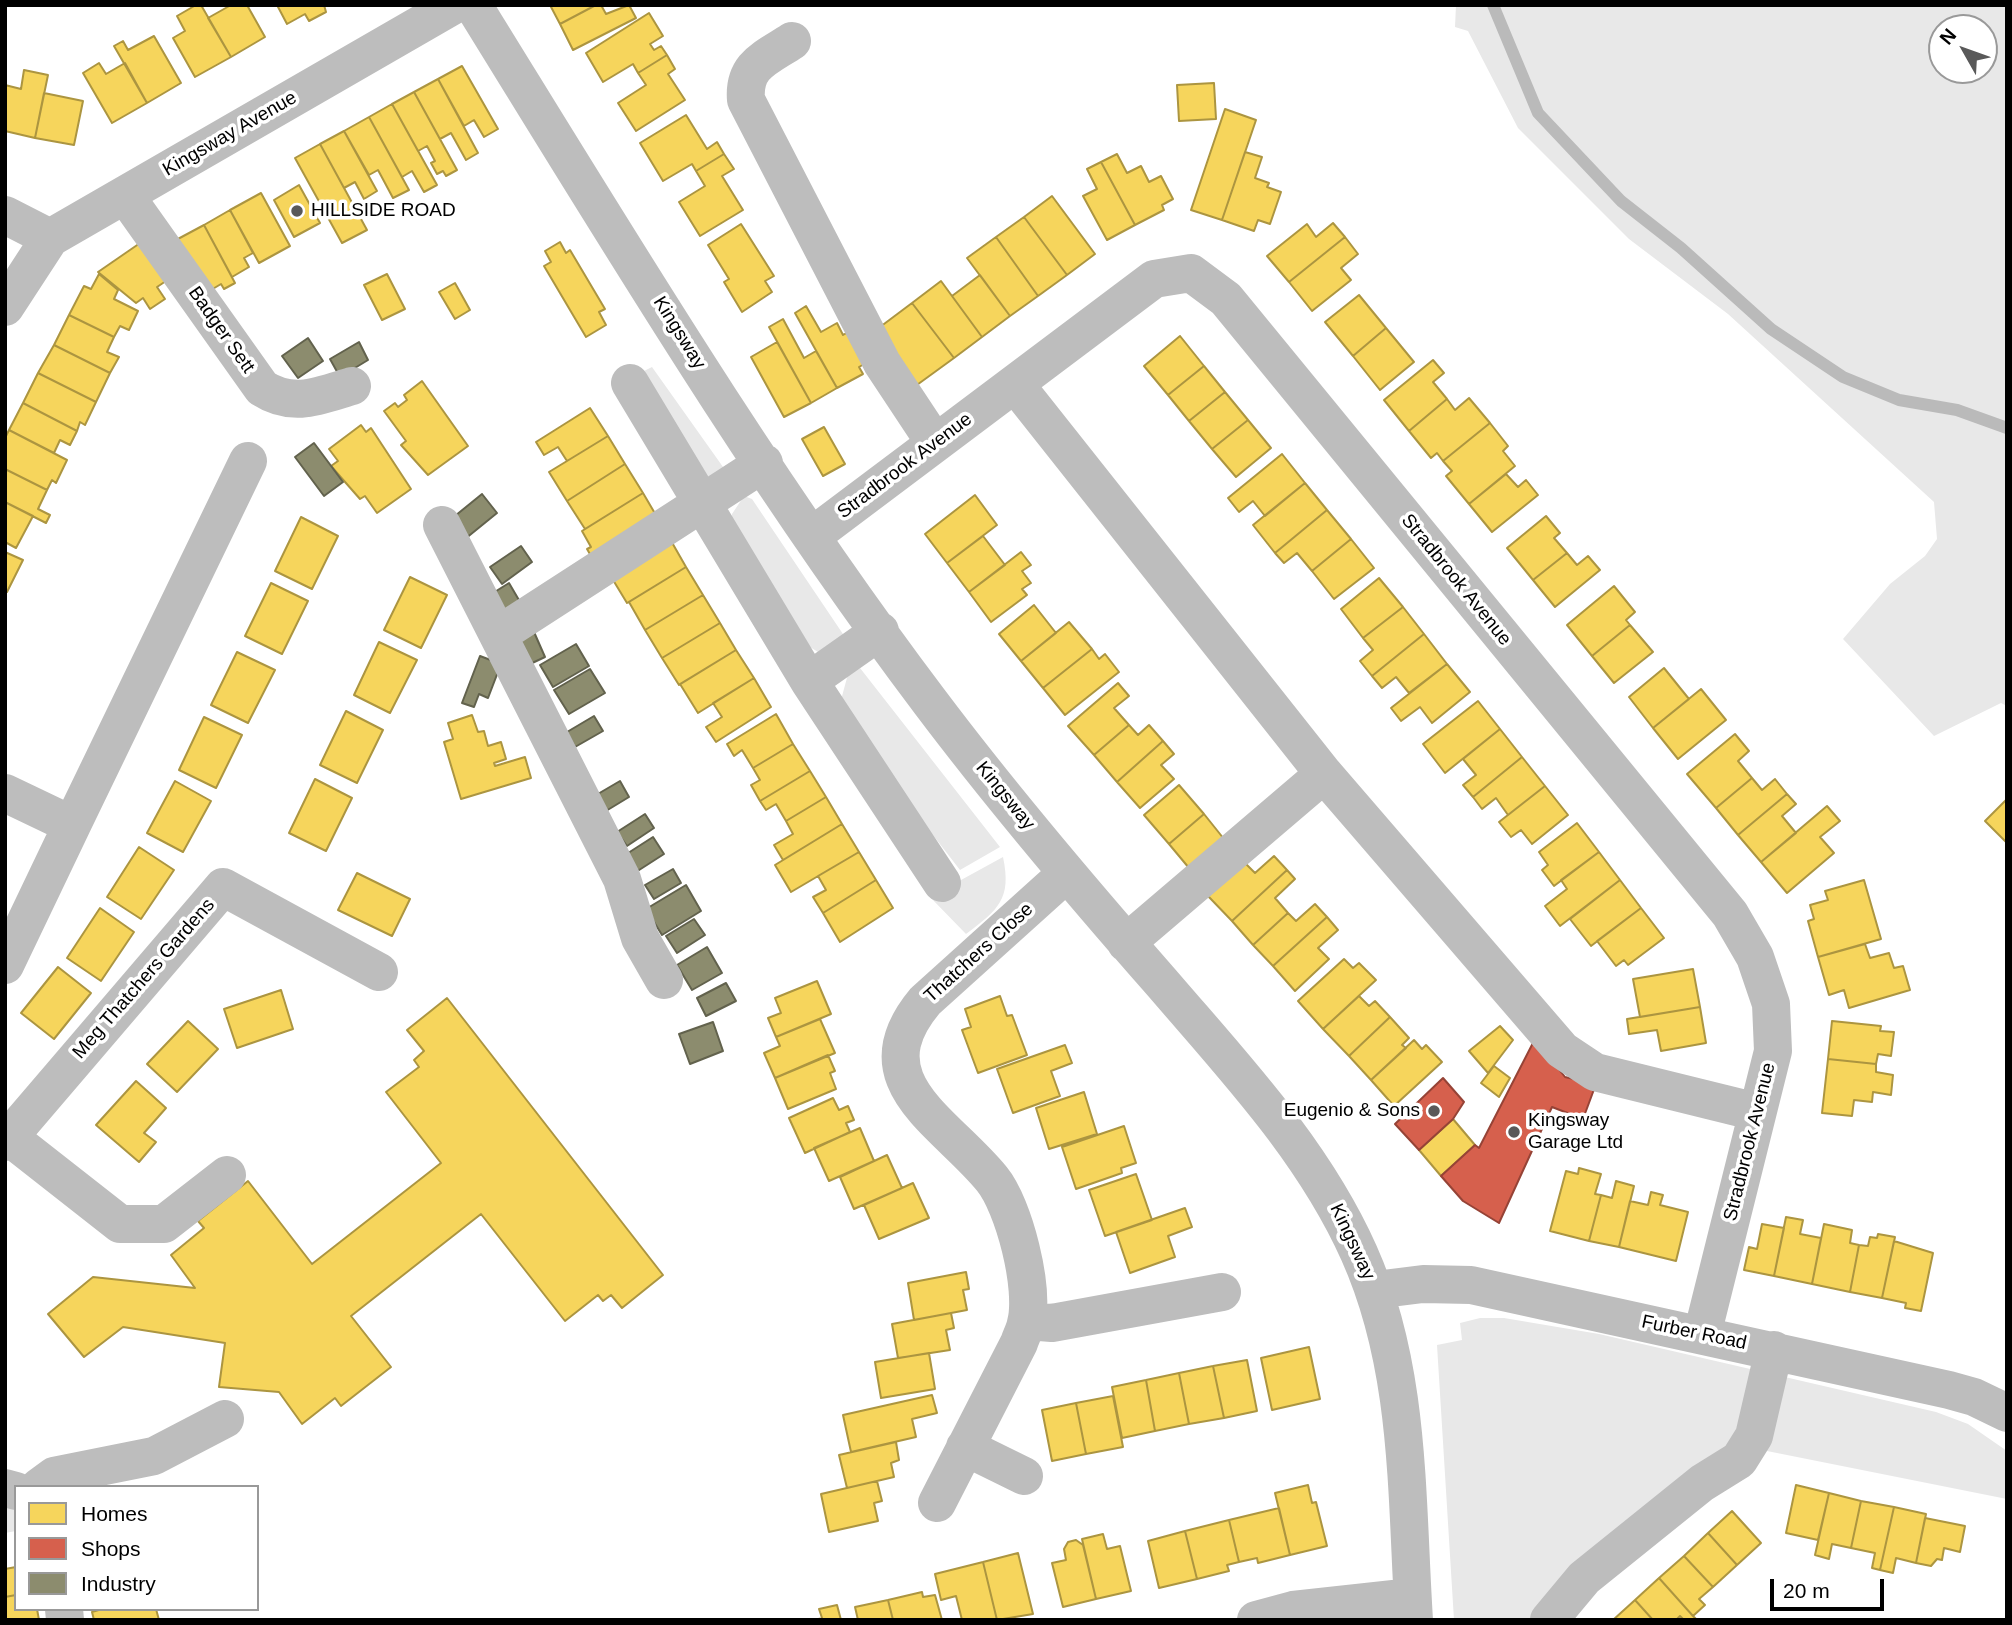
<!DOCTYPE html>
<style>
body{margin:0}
#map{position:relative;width:2012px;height:1625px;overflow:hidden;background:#fff;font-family:Helvetica,sans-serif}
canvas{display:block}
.frame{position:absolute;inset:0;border:7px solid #000;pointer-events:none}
.legend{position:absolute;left:14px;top:1485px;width:245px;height:126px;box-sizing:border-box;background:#fff;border:2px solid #999;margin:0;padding:9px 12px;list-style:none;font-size:21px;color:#000}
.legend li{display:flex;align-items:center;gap:14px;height:35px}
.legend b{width:35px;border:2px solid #999}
.north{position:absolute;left:1928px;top:14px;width:70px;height:70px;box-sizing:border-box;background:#fff;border:2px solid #999;border-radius:50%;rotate:310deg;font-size:19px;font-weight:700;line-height:28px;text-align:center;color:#000}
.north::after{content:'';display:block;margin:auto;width:24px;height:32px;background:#595959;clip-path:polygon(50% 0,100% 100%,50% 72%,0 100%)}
.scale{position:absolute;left:1770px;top:1579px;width:114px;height:32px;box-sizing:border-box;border:4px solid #000;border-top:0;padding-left:9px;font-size:21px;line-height:24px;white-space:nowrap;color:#000;-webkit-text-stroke:5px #fff;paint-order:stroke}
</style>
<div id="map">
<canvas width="2012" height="1625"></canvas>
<div class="frame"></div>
<ul class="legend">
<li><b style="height:19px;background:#f6d55c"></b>Homes</li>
<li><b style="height:19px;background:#d6604d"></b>Shops</li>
<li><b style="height:19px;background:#8c8c6e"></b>Industry</li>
</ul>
<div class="north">N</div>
<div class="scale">20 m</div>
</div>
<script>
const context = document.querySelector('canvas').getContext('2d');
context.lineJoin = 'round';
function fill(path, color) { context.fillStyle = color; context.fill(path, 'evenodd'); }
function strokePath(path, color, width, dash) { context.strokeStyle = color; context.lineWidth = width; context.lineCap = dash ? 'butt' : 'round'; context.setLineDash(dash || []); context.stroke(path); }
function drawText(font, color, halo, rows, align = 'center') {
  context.font = font + ' Helvetica,sans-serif'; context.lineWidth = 7; context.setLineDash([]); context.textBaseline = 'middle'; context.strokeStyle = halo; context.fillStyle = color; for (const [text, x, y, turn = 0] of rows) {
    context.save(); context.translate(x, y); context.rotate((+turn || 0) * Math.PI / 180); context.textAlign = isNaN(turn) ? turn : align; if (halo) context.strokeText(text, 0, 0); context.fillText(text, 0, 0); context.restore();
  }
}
fill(new Path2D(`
 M1456,5H2007V706L2001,703L1934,736L1843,639L1890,584L1925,556L1937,539L1934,502L1728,314L1629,239L1518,128L1468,31L1455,27ZM1984,28V70H1942V28Z
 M652,367L728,474L705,477L642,372Z
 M744,496L752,499L847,640L818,652L810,647L732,524V514Z
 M860,668L1000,847L960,870L902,795L841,700L848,674Z
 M1003,857C1012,899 998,910 966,934L930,897Z
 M1480,1318H1504L1599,1334L1936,1412L1968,1424L2007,1451V1499L1757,1449L1536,1620H1454L1437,1345L1462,1340L1460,1323Z
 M5,1505L16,1509V1531L5,1533Z`), '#e8e8e8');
const homes = new Path2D(`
 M196,5H201L231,57L195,77L173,38L185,31L177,16Z
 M231,5H247L265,37L231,57L208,18Z
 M277,5H324L326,12L309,21L305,14L287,24Z
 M550,5H596L560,24Z
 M596,5H601L606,14L629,5L636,18L573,50L560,24Z
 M649,13L663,36L650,44L654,50L661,46L667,55L638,73L633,64L603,82L586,53Z
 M154,36L181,83L147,103L114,46L123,41L128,50Z
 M667,55L675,69L668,74L685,100L636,131L618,103L646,85L638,73Z
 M99,63L106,74L125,63L147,103L112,123L83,73Z
 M462,66L498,129L484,137L474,120L464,126L438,79Z
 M24,70L48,75L35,138L5,131V85L21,89Z
 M438,79L478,153L466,160L451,133L440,139L414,92Z
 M1214,83L1216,119L1179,121L1177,85Z
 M414,92L457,170L446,176L443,171L437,174L431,163L435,161L427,146L418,151L392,104Z
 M44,93L83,101L74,145L35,138Z
 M392,104L437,185L424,192L412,171L402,177L369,117Z
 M1225,109L1256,120L1222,220L1191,210Z
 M686,115L707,149L717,142L724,154L696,171L692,164L663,181L640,143Z
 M369,117L409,190L393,198L378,170L369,175L344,131Z
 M344,131L377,191L364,199L355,182L344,188L320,144Z
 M320,144L367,230L342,243L295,158Z
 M1245,152L1262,157L1255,178L1269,183L1267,187L1281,192L1270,224L1258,220L1254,231L1222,220Z
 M724,154L734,169L722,176L743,210L700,236L679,202L705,186L696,171Z
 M1117,154L1127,173L1141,166L1149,182L1161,176L1173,199L1162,205L1164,210L1135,225L1101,162Z
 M1101,162L1135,225L1107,240L1083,196L1097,189L1087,169Z
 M299,185L320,223L294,237L274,200Z
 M261,193L290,246L259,263L230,210Z
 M1052,196L1095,254L1067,275L1024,217Z
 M230,210L253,253L244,258L249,267L232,277L204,225Z
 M1024,217L1067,275L1038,296L996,237Z
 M1333,223L1345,237L1289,282L1267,256L1307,224L1316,237Z
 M741,224L774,276L765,281L772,292L742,312L724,282L729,279L708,245Z
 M204,225L235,283L224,289L221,284L206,293L176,240Z
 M996,237L1038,296L1010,316L967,258Z
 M1345,237L1358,254L1341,268L1351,280L1312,311L1289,282Z
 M143,241L169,279L157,287L165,299L150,309L143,298L136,303L98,272Z
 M560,242L566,253L570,250L605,309L599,312L606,325L586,337L544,266L551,262L545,251Z
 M99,274L118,290L114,299L138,311L129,330L120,326L114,337L69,315L84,286L91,289Z
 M387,274L405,309L382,320L364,285Z
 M980,275L1010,316L982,337L952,296Z
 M941,281L982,337L954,358L912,303Z
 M455,283L470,310L455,319L439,292Z
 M1359,295L1386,328L1353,356L1325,322Z
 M912,303L954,358L910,390L876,330Z
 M806,306L821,332L837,323L843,335L855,328L873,359L859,367L863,374L837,388L795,313Z
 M69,315L114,337L107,352L119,357L110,373L54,345Z
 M783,319L804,358L816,351L837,388L811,403L769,327Z
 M1386,328L1414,362L1380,390L1353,356Z
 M1180,336L1204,366L1168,395L1144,366Z
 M777,342L811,403L784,417L751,357Z
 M54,345L110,373L96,402L38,373Z
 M1433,360L1444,373L1433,382L1447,399L1409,431L1384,400Z
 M1204,366L1225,392L1189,421L1168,395Z
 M38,373L96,402L85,425L80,422L77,431L23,403Z
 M422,381L468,446L428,475L401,445L406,441L384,411L395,403L398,407L407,400L404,395Z
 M1225,392L1248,420L1212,449L1189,421Z
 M1469,398L1490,423L1443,461L1437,453L1431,458L1409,431L1447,399L1455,410Z
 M23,403L77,431L70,445L60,440L54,453L9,430Z
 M590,408L608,436L567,461L558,447L544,455L536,442Z
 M1248,420L1271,448L1236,477L1212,449Z
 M1490,423L1508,446L1503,451L1515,466L1469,504L1446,476L1452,471L1443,461Z
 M361,425L366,432L371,428L411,489L377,513L365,496L360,499L331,466L338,461L329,449Z
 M824,427L845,464L823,476L802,439Z
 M9,430L67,460L56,483L52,480L47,490L5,469V438Z
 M608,436L625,464L567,501L549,472Z
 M1282,454L1305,483L1265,516L1253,501L1239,512L1228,498Z
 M625,464L643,493L585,529L567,501Z
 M5,469L47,490L38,509L50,515L46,523L5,502Z
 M1506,474L1518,487L1526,480L1538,495L1492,532L1469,504Z
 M1305,483L1327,510L1275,553L1253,525Z
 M643,493L660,522L594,561L587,549L591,547L582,531Z
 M975,495L997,525L947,563L925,534Z
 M5,502L33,516L16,548L5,542Z
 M1327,510L1351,539L1312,571L1297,553L1284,563L1275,553Z
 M1546,516L1560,533L1554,538L1567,553L1533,580L1507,548Z
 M301,517L338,536L312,589L275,571Z
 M983,536L1005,565L969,592L947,563Z
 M670,539L686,567L627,603L610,575Z
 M1351,539L1374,568L1334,599L1312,571Z
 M5,552L23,560L7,592L5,591Z
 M1021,552L1031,565L1022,571L1031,583L1022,589L1027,595L991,622L969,592Z
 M1567,553L1577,565L1588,556L1600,570L1555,607L1533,580Z
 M686,567L703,595L645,630L629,602Z
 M410,577L447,595L421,648L384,630Z
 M1379,578L1403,607L1363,638L1341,609Z
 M271,583L308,601L282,654L245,636Z
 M1614,586L1635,612L1626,620L1630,625L1592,656L1567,625Z
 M703,595L720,623L662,658L645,630Z
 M1034,605L1056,633L1021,661L999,634Z
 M1403,607L1424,634L1372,676L1360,661L1373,650L1363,638Z
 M1069,622L1092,649L1043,688L1021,661Z
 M720,623L736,650L679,685L662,658Z
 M1630,625L1653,652L1614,683L1592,656Z
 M1424,634L1447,664L1409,693L1396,677L1382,688L1372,676Z
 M379,642L417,660L390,713L354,695Z
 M1092,649L1099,659L1105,654L1119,672L1065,715L1043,688Z
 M736,650L754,678L698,713L680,684Z
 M237,652L275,670L248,723L211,705Z
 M1447,664L1470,692L1432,723L1420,707L1401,721L1391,708Z
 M1664,668L1689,699L1653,728L1629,697Z
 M754,678L771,707L716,742L706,727L722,717L713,703Z
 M1118,683L1129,696L1114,708L1129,725L1094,755L1068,726Z
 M1701,689L1726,720L1678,759L1653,728Z
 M1478,701L1500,729L1445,773L1423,744Z
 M346,711L383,730L357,783L320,765Z
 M776,714L793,744L753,768L742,750L734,756L727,744Z
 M472,715L478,732L484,731L488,746L501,742L506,759L494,763L495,766L525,757L531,778L461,799L444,742L453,739L448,723Z
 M204,717L242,735L216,788L179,770Z
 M1129,725L1138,735L1149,725L1163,741L1117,782L1094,755Z
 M1500,729L1522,757L1473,797L1463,785L1476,775L1463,759Z
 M1735,734L1749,751L1738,761L1752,778L1716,808L1687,774Z
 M1163,741L1174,754L1161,765L1174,779L1140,808L1117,782Z
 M793,744L810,771L760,801L751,785L760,780L753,768Z
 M1522,757L1545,786L1508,815L1496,798L1482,809L1473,797Z
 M810,771L826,797L786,821L776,804L766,810L760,801Z
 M1752,778L1762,790L1775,779L1787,794L1738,835L1716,808Z
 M315,779L352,798L326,851L289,833Z
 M175,781L211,801L183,852L147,833Z
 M1179,785L1204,814L1169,844L1144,815Z
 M1545,786L1568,815L1532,844L1521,830L1511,837L1499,822Z
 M1787,794L1796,804L1782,816L1796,833L1761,862L1738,835Z
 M826,797L842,824L783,860L774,845L793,834L786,821Z
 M2007,799V843L1985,821Z
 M1827,806L1840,821L1820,837L1834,853L1787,893L1761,862Z
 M1204,814L1228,844L1194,874L1169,844Z
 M1577,823L1599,852L1554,886L1542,870L1548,865L1539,852Z
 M842,824L859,852L791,892L775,865Z
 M139,847L174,870L141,919L107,897Z
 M859,852L876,880L823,913L813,897L826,890L818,876Z
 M1599,852L1620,880L1560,926L1545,906L1567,889L1561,880Z
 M1274,856L1287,870L1232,921L1208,896L1244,862L1255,873Z
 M1287,870L1295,879L1275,898L1288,913L1253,945L1232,921Z
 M357,873L410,899L392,936L338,910Z
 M876,880L893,908L840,942L823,913Z
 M1620,880L1641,908L1591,946L1570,919Z
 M1864,880L1881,939L1818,957L1808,921L1814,919L1810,905L1828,900L1825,891Z
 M1315,904L1327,917L1273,966L1253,945L1288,913L1296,921Z
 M100,908L134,932L101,981L67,958Z
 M1641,908L1664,938L1628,965L1624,960L1616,966L1597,941Z
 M1327,917L1338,930L1318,948L1329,959L1295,991L1273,966Z
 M1865,944L1870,958L1889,953L1894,968L1903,966L1910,990L1849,1008L1844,990L1829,995L1818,957Z
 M1344,959L1353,968L1359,963L1376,980L1323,1029L1298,1001Z
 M58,967L91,993L54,1039L21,1013Z
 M1693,969L1700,1007L1640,1017L1633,979Z
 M817,981L831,1014L776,1037L768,1018L781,1013L775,998Z
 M281,990L293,1029L237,1048L224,1009Z
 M1000,996L1007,1016L1012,1015L1027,1055L978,1073L962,1030L971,1027L965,1009Z
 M1359,996L1369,1006L1375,1001L1390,1017L1349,1056L1323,1029Z
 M447,998L663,1275L622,1308L611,1295L603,1301L598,1295L565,1321L481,1214L351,1316L391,1367L341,1406L335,1398L302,1424L279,1392L219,1387L225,1343L123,1327L84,1357L48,1314L93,1277L195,1288L171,1255L204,1228L198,1221L248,1181L312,1264L441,1163L386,1092L419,1067L414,1060L424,1051L407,1030Z
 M1700,1007L1706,1043L1661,1051L1657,1030L1629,1034L1627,1019Z
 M1390,1017L1409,1038L1402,1045L1406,1048L1371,1080L1349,1056Z
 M820,1019L835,1053L775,1078L764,1053L780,1046L776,1037Z
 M188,1021L218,1049L177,1092L147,1064Z
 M1832,1021L1881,1026L1880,1031L1894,1032L1891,1056L1878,1054L1876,1064L1828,1059Z
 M1500,1026L1513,1040L1488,1073L1469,1051Z
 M1414,1040L1422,1049L1426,1045L1442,1062L1394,1106L1371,1080Z
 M1065,1045L1072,1063L1051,1071L1060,1096L1013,1113L997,1069Z
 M828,1055L835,1071L830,1073L836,1089L788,1109L775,1078Z
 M1828,1059L1876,1064V1072L1893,1075L1891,1095L1873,1092L1872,1102L1854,1100L1852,1116L1822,1113Z
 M1494,1066L1510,1078L1499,1097L1481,1083Z
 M136,1081L166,1108L144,1133L156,1142L139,1162L96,1125Z
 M1084,1092L1097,1134L1049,1149L1036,1108Z
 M833,1098L839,1110L848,1106L854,1120L846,1123L850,1132L805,1153L789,1118Z
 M1453,1119L1475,1145L1441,1176L1419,1150Z
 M1124,1126L1136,1163L1121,1168L1122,1173L1076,1189L1062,1147Z
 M860,1128L874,1161L829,1181L814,1148Z
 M887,1155L902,1188L854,1209L840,1177Z
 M1579,1168L1601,1174L1595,1194L1601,1195L1589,1241L1550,1231L1566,1171L1578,1174Z
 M1136,1174L1152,1220L1105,1236L1089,1190Z
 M1616,1181L1634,1186L1619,1247L1589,1241L1601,1195L1612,1198Z
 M913,1183L929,1218L879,1239L864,1205Z
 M1651,1192L1663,1195L1660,1205L1688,1212L1676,1261L1619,1247L1630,1201L1648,1205Z
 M1185,1208L1192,1227L1168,1236L1175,1257L1130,1273L1116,1232Z
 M1786,1217L1803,1220L1800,1234L1821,1238L1812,1284L1774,1276Z
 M1762,1224L1784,1228L1774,1276L1744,1270L1749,1247L1757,1249Z
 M1824,1224L1852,1230L1850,1243L1859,1245L1850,1292L1812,1284Z
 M1878,1234L1895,1237L1882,1298L1850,1292L1859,1245L1868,1246L1870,1237L1877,1238Z
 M1894,1241L1933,1253L1921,1311L1905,1308L1906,1303L1882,1298Z
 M966,1272L969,1289L963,1290L967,1310L914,1320L908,1283Z
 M951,1313L954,1328L946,1330L950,1350L898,1358L892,1324Z
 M1309,1347L1320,1399L1272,1410L1261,1358Z
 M929,1353L935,1389L881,1398L875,1362Z
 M1247,1360L1257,1411L1224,1418L1213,1366Z
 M1213,1366L1224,1418L1189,1424L1179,1373Z
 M1179,1373L1189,1424L1155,1431L1146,1380Z
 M1146,1380L1155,1431L1122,1438L1112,1387Z
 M932,1395L937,1413L912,1419L916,1437L851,1452L843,1415Z
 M1113,1396L1123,1447L1086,1454L1076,1403Z
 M1076,1403L1086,1454L1052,1461L1042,1410Z
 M896,1442L899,1460L891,1463L894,1477L847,1488L839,1455Z
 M877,1481L882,1501L874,1503L878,1521L829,1532L821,1494Z
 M1308,1485L1312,1503L1316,1502L1327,1546L1290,1555L1275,1493Z
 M1796,1485L1829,1493L1818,1540L1786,1533Z
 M1829,1493L1861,1501L1851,1548L1832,1544L1829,1559L1815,1555Z
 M1861,1501L1894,1507L1880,1570L1872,1568L1875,1553L1851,1548Z
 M1894,1507L1926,1514L1916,1563L1896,1558L1893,1573L1880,1570Z
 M1279,1508L1290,1555L1258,1563L1257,1558L1239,1562L1229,1520Z
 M1732,1511L1761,1543L1737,1565L1708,1533Z
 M1925,1518L1965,1526L1960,1552L1944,1548L1942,1560L1937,1559L1931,1566L1916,1563Z
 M1229,1520L1239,1562L1227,1565L1229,1571L1197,1579L1185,1531Z
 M1185,1531L1197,1579L1159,1588L1148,1541Z
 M1708,1533L1737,1565L1713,1587L1684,1556Z
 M1103,1534L1107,1549L1120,1546L1131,1591L1096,1599L1082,1539Z
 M1076,1540L1083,1545L1096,1599L1063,1607L1052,1563L1066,1560L1064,1549L1068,1542Z
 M1018,1553L1033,1614L997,1620L983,1562Z
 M1684,1556L1713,1587L1699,1599L1705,1605L1693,1616L1659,1578Z
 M983,1562L997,1620H962L956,1596L941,1600L935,1574Z
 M16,1567V1595L5,1597V1569Z
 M1659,1578L1693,1616L1697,1620H1684L1680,1616L1676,1620H1653L1635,1600Z
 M922,1592L923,1597L935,1595L942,1620H893L888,1600Z
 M16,1595V1609H37L39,1620H5V1597Z
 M888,1600L893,1620H858L855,1607Z
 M1635,1600L1653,1620H1613Z
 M837,1605L841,1620H815L822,1618L819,1609Z
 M102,1609H156L159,1620H94L92,1612Z`);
fill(homes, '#f6d55c');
strokePath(homes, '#ac9540', 2);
const shops = new Path2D(`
 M1535,1039L1565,1077L1596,1084L1583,1119L1552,1107L1499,1223L1463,1201L1441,1176L1475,1145L1479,1148Z
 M1443,1078L1464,1102L1453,1119L1419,1150L1395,1124Z`);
fill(shops, '#d6604d');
strokePath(shops, '#964336', 2);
const industry = new Path2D(`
 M308,338L323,361L298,378L282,356Z
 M359,342L368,360L340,377L330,359Z
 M314,443L343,482L324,496L295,457Z
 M482,494L497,513L465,539L450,520Z
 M521,546L532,562L502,584L490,567Z
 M509,583L523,607L507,617L493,593Z
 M534,632L545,657L528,665L516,640Z
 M576,644L589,666L553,687L540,665Z
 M480,656L501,664L488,698L479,694L474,707L462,703Z
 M590,669L605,693L569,714L554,690Z
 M594,716L603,731L575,747L567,732Z
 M620,781L629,797L601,814L591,798Z
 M645,814L654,828L627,846L617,832Z
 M653,837L664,854L636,872L625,855Z
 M673,869L681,883L654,899L645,885Z
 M686,885L701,911L662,935L646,909Z
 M694,919L705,935L677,953L666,936Z
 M707,947L722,973L692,990L677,965Z
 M726,983L736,1001L706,1016L697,998Z
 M713,1022L723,1051L690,1064L679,1034Z`);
fill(industry, '#8c8c6e');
strokePath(industry, '#62624d', 2);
strokePath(new Path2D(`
 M1493,5L1538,113L1621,201L1681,248L1771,329L1843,377L1899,400L1957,410L2007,428`), '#bababa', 12);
strokePath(new Path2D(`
 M473,5C619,241 763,481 930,702C1003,799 1082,892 1162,983C1234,1067 1313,1150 1359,1253C1411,1369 1406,1496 1414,1620
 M792,41C766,58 743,65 746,100L882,363L935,443
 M125,195L262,388C293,408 319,396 352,386
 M5,215L50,238
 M5,307L50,238L454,5
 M630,383L809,681L942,883
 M1015,384L1324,774L1562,1050L1595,1072L1757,1112
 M442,525L622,879L640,938L664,980
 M812,536L1154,279L1191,273L1226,299L1730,914L1755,957L1771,1004L1773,1051L1702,1335
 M498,635L764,463
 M809,681L880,631
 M5,793L72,825L5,965
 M72,825L248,461
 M1126,943L1324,774
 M9,1137L120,1224H164L227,1175
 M5,1142L223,887L379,972
 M1375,1290L1423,1284L1471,1285L1949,1390L1974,1397L2007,1413
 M1027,1321L1052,1323L1222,1292
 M965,1447L1024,1476
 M39,1487L54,1476L154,1456L225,1419
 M5,1488L16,1491
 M937,1503L1019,1343C1021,1336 1025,1330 1026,1323C1035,1288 1014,1206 992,1179C945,1121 858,1081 925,1001L1067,873
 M64,1609L65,1620
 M1256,1620L1293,1610L1412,1597
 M1549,1620L1584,1578L1702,1483L1739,1460L1754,1436L1774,1350`), '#bdbdbd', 38);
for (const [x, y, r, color] of [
 [297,211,7,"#595959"],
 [1434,1111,7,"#595959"],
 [1514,1132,7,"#595959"]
]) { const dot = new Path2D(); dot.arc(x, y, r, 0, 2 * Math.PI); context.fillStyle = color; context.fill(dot); strokePath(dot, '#fff', 2.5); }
drawText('19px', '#000', '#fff', [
 ["Kingsway Avenue",230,134,-30],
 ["Badger Sett",221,330,55],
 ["Kingsway",679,333,58],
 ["Stradbrook Avenue",905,466,-37],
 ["Stradbrook Avenue",1456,580,51],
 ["Kingsway",1005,796,51],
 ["Thatchers Close",979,953,-42],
 ["Meg Thatchers Gardens",144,979,-49],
 ["Stradbrook Avenue",1750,1142,-76],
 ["Kingsway",1352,1242,65],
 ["Furber Road",1694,1333,12]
]);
drawText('19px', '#000', '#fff', [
 ["HILLSIDE ROAD",311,211],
 ["Eugenio & Sons",1420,1111,"right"],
 ["Kingsway",1528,1121],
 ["Garage Ltd",1528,1143]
], 'left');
</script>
